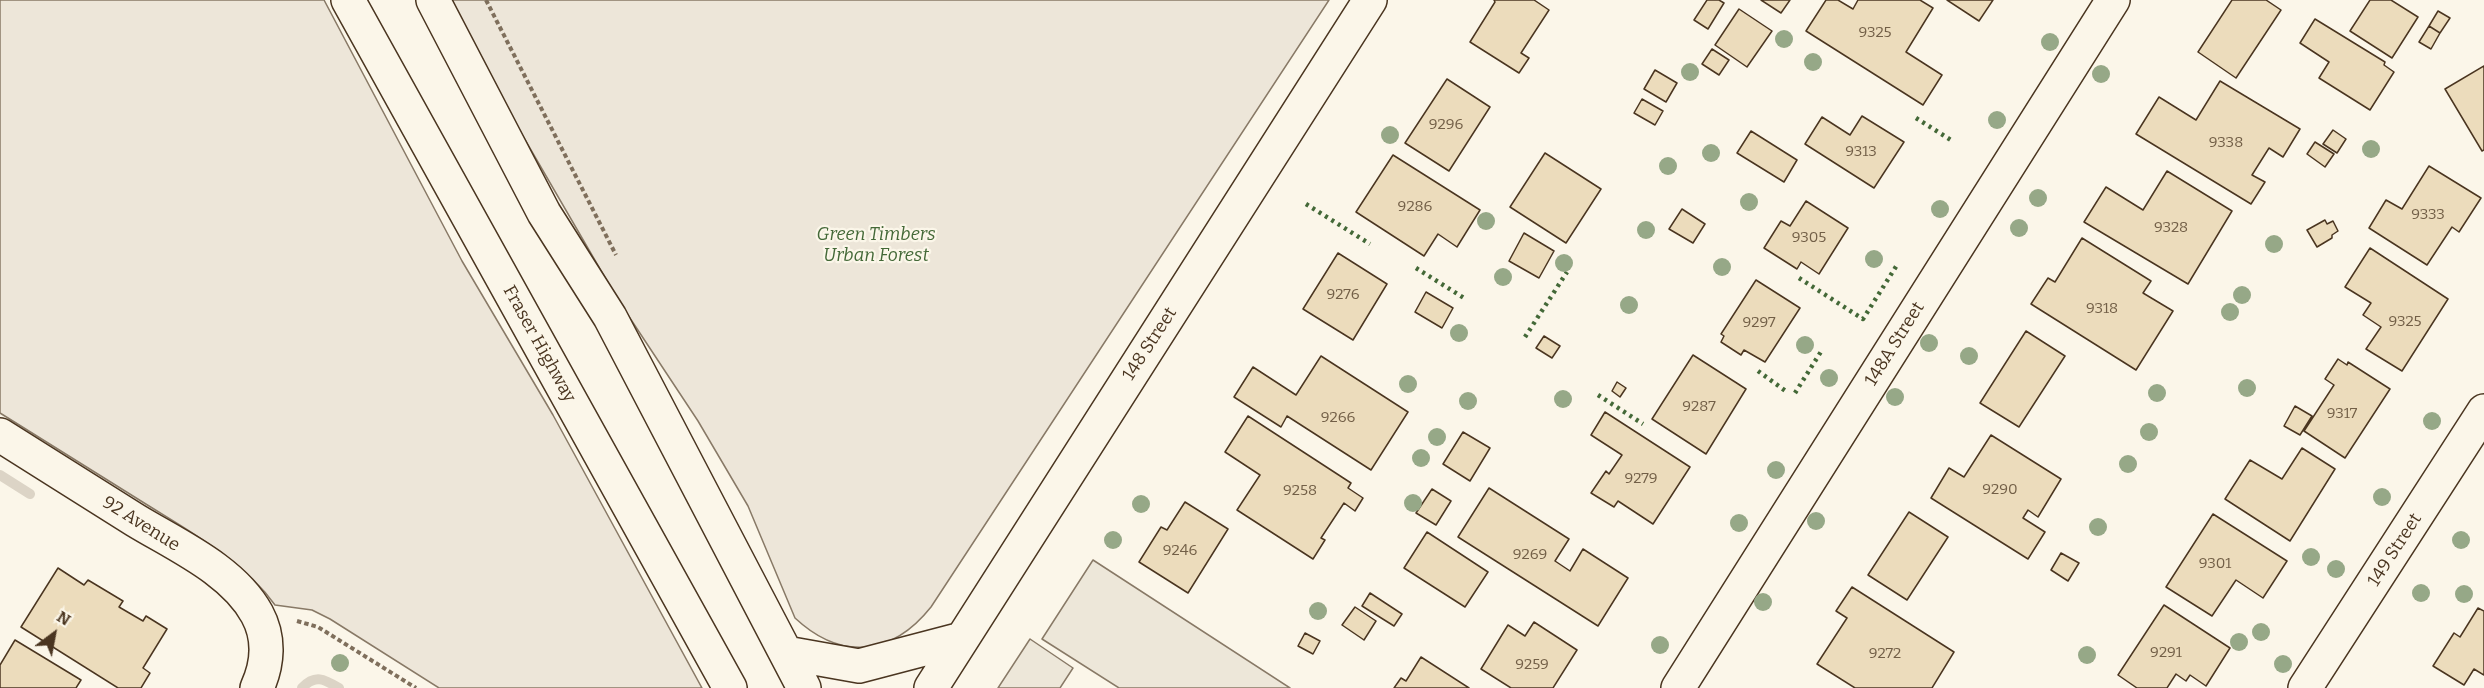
<!DOCTYPE html>
<style>
body{margin:0}
#map{position:relative;width:2484px;height:688px;overflow:hidden;background:#fbf6e9;font-family:Bitter,serif}
canvas{display:block}
.north{position:absolute;left:24px;top:604px;width:60px;height:60px;-webkit-text-stroke:4px #fbf6e9;paint-order:stroke;rotate:32deg;font-size:16px;font-weight:700;line-height:24px;text-align:center;color:#4a3520}
.north::after{content:'';display:block;margin:auto;width:21px;height:27px;background:#4a3520;clip-path:polygon(50% 0,100% 100%,50% 72%,0 100%)}
</style>
<div id="map">
<canvas width="2484" height="688"></canvas>
<div class="north">N</div>
</div>
<script>
const context = document.querySelector('canvas').getContext('2d');
context.lineJoin = 'round';
function fill(path, color) { context.fillStyle = color; context.fill(path, 'evenodd'); }
function strokePath(path, color, width, dash) { context.strokeStyle = color; context.lineWidth = width; context.lineCap = dash ? 'butt' : 'round'; context.setLineDash(dash || []); context.stroke(path); }
function drawText(font, color, halo, rows, align = 'center') {
  context.font = font + ' Bitter,serif'; context.lineWidth = 4.5; context.setLineDash([]); context.textBaseline = 'middle'; context.strokeStyle = halo; context.fillStyle = color; for (const [text, x, y, turn = 0] of rows) {
    context.save(); context.translate(x, y); context.rotate((+turn || 0) * Math.PI / 180); context.textAlign = isNaN(turn) ? turn : align; if (halo) context.strokeText(text, 0, 0); context.fillText(text, 0, 0); context.restore();
  }
}
const green = new Path2D(`
 M0,0H324L462,261L553,415L702,688H439L330,619L312,610L275,605C242,559 187,530 141,501C94,472 47,442 0,413Z
 M444,0H1329L931,607C892,656 841,661 795,618L748,506L698,421L618,300Z`);
fill(green, '#ede6d9');
strokePath(green, '#887966', 1.5);
const parking = new Path2D(`
 M1093,560L1290,688H1119L1042,639Z
 M1030,639L1073,668L1060,688H998Z`);
fill(parking, '#ede7d9');
strokePath(parking, '#887966', 1.5);
strokePath(new Path2D(`
 M0,475L30,494
 M302,688C315,674 324,679 339,688`), '#dcd4c6', 10);
const building = new Path2D(`
 M1494,0H1534L1549,10L1521,53L1529,58L1519,73L1470,42L1495,2Z
 M1707,0H1719L1724,3L1708,29L1694,20Z
 M1761,0H1790L1781,13Z
 M1826,0H1838L1853,9L1858,0H1920L1933,8L1906,52L1942,75L1923,105L1806,31Z
 M1947,0H1993L1979,21Z
 M2232,0H2266L2281,10L2236,78L2198,52Z
 M2370,0H2391L2418,17L2392,58L2350,31Z
 M1739,9L1772,31L1747,67L1715,45Z
 M2438,11L2450,18L2440,33L2429,26Z
 M2315,19L2385,62L2384,65L2394,72L2370,110L2319,78L2329,62L2300,43Z
 M2429,26L2440,33L2431,49L2419,42Z
 M1712,49L1729,60L1719,75L1702,64Z
 M2484,66V150L2482,151L2445,89Z
 M1655,70L1677,83L1666,102L1644,89Z
 M1447,79L1490,107L1449,171L1405,143Z
 M2220,81L2300,129L2283,157L2269,148L2252,175L2265,182L2251,204L2136,134L2159,97L2196,120Z
 M1642,99L1663,111L1655,125L1634,113Z
 M1862,116L1904,142L1874,188L1805,144L1822,117L1850,135Z
 M2333,130L2346,139L2337,153L2323,144Z
 M1751,131L1797,160L1784,182L1737,153Z
 M2315,142L2334,154L2325,167L2307,154Z
 M1545,153L1601,189L1566,243L1510,207Z
 M1393,155L1480,210L1457,247L1438,234L1424,256L1356,212Z
 M2429,166L2481,198L2459,232L2452,227L2427,265L2369,228L2386,200L2402,209Z
 M2167,171L2232,211L2188,284L2084,222L2106,187L2143,210Z
 M1806,201L1848,228L1819,274L1801,262L1797,269L1764,248L1781,221L1790,226Z
 M1682,209L1705,224L1693,243L1669,229Z
 M2325,220L2327,224L2333,221L2338,231L2332,235V238L2317,247L2307,230Z
 M1524,233L1554,251L1539,278L1509,261Z
 M2082,238L2151,281L2143,293L2173,311L2136,370L2031,304L2048,278L2055,282Z
 M2370,248L2448,299L2402,371L2366,349L2381,327L2363,315L2371,303L2345,287Z
 M1338,253L1387,284L1353,340L1303,309Z
 M1756,280L1800,308L1765,362L1744,350L1741,355L1721,342L1724,336L1721,334Z
 M1426,292L1453,308L1442,328L1415,312Z
 M2026,331L2065,356L2019,427L1980,403Z
 M1544,336L1560,346L1552,358L1536,348Z
 M1693,355L1746,389L1706,454L1652,419Z
 M1321,356L1408,412L1371,470L1287,416L1281,427L1234,397L1253,367L1296,395Z
 M2338,359L2347,365L2348,362L2390,389L2345,458L2304,431L2334,385L2325,379Z
 M1617,382L1626,388L1620,397L1612,391Z
 M2295,406L2312,416L2300,435L2284,426Z
 M1605,412L1690,467L1653,524L1618,501L1614,507L1591,493L1606,471L1609,474L1622,455L1591,435Z
 M1248,416L1351,483L1348,488L1363,498L1355,511L1344,503L1321,538L1325,540L1313,559L1237,510L1260,475L1225,452Z
 M1463,432L1490,448L1470,481L1443,464Z
 M1991,435L2061,479L2038,517L2028,510L2023,518L2045,532L2028,559L1931,498L1949,468L1964,477Z
 M2302,448L2335,469L2290,541L2225,499L2250,460L2282,479Z
 M1489,488L1569,539L1555,561L1570,571L1583,549L1628,578L1598,626L1458,537Z
 M1432,489L1451,501L1436,525L1416,513Z
 M1185,502L1228,529L1188,593L1139,562L1161,527L1167,530Z
 M1909,512L1948,537L1907,600L1868,575Z
 M2213,514L2287,561L2263,598L2236,580L2212,616L2166,587Z
 M1427,532L1488,572L1465,607L1404,568Z
 M2061,553L2079,563L2068,581L2051,570Z
 M58,568L84,585L88,580L123,601L119,607L143,621L146,616L167,629L143,668L150,673L141,688H118L21,627Z
 M1852,587L1954,652L1932,688H1855L1817,664L1847,618L1836,611Z
 M1370,593L1402,614L1394,626L1362,606Z
 M2164,605L2230,648L2206,686L2190,675L2186,681L2176,674L2167,688H2137L2118,675Z
 M1355,607L1376,621L1364,640L1342,625Z
 M2478,608L2484,611V675L2474,669L2464,685L2433,666L2454,633L2460,637Z
 M1534,622L1577,650L1553,688H1511L1481,669L1508,625L1525,636Z
 M1305,633L1320,641L1313,654L1298,646Z
 M15,640L81,680L76,688H0V665Z
 M1421,657L1469,688H1394L1401,678L1406,681Z`);
fill(building, '#ecdcbc');
strokePath(building, '#4a3520', 1.5);
const minor = new Path2D(`
 M0,435C45,463 90,492 135,520C176,545 233,570 257,614C270,638 268,664 257,688
 M1678,688L2113,0
 M2305,688L2484,411`);
const major = new Path2D(`
 M348,0L730,688
 M433,0L544,213L610,317L804,688
 M786,653L859,666L962,639
 M931,688L1370,0`);
strokePath(minor, '#4a3520', 36);
strokePath(major, '#4a3520', 36);
strokePath(new Path2D(`
 M486,0L616,255
 M297,621L318,627L416,688`), '#7f6f5c', 4, [4.5, 3]);
strokePath(minor, '#fbf6e9', 33);
strokePath(major, '#fbf6e9', 33);
strokePath(new Path2D(`
 M1916,118L1954,142
 M1306,204L1370,244
 M1416,268L1464,298
 M1799,278L1863,319L1897,265
 M1525,337L1567,272
 M1758,371L1787,392
 M1795,393L1822,350
 M1598,395L1643,424`), '#436837', 4.5, [3, 4.5]);
context.fillStyle = '#96a887';
for (const [x, y] of [
 [1784,39],
 [2050,42],
 [1813,62],
 [1690,72],
 [2101,74],
 [1997,120],
 [1390,135],
 [2371,149],
 [1711,153],
 [1668,166],
 [2038,198],
 [1749,202],
 [1940,209],
 [1486,221],
 [2019,228],
 [1646,230],
 [2274,244],
 [1874,259],
 [1564,263],
 [1722,267],
 [1503,277],
 [2242,295],
 [1629,305],
 [2230,312],
 [1459,333],
 [1929,343],
 [1805,345],
 [1969,356],
 [1829,378],
 [1408,384],
 [2247,388],
 [2157,393],
 [1895,397],
 [1563,399],
 [1468,401],
 [2432,421],
 [2149,432],
 [1437,437],
 [1421,458],
 [2128,464],
 [1776,470],
 [2382,497],
 [1413,503],
 [1141,504],
 [1816,521],
 [1739,523],
 [2098,527],
 [1113,540],
 [2461,540],
 [2311,557],
 [2336,569],
 [2421,593],
 [2464,594],
 [1763,602],
 [1318,611],
 [2261,632],
 [2239,642],
 [1660,645],
 [2087,655],
 [340,663],
 [2283,664]
]) { context.beginPath(); context.arc(x, y, 9, 0, 2 * Math.PI); context.fill(); }
drawText('15px', '#725f47', null, [
 ["9325",1875,33],
 ["9296",1446,125],
 ["9338",2226,143],
 ["9313",1861,152],
 ["9286",1415,207],
 ["9333",2428,215],
 ["9328",2171,228],
 ["9305",1809,238],
 ["9276",1343,295],
 ["9318",2102,309],
 ["9325",2405,322],
 ["9297",1759,323],
 ["9287",1699,407],
 ["9317",2342,414],
 ["9266",1338,418],
 ["9279",1641,479],
 ["9290",2000,490],
 ["9258",1300,491],
 ["9246",1180,551],
 ["9269",1530,555],
 ["9301",2215,564],
 ["9291",2166,653],
 ["9272",1885,654],
 ["9259",1532,665]
]);
drawText('italic 18px', '#436837', '#fbf6e9', [
 ["Green Timbers",876,235],
 ["Urban Forest",876,256]
]);
drawText('18px', '#4a3520', '#fbf6e9', [
 ["Fraser Highway",539,344,61],
 ["148 Street",1150,344,-57],
 ["148A Street",1895,344,-58],
 ["92 Avenue",141,524,32],
 ["149 Street",2395,550,-57]
]);
</script>
